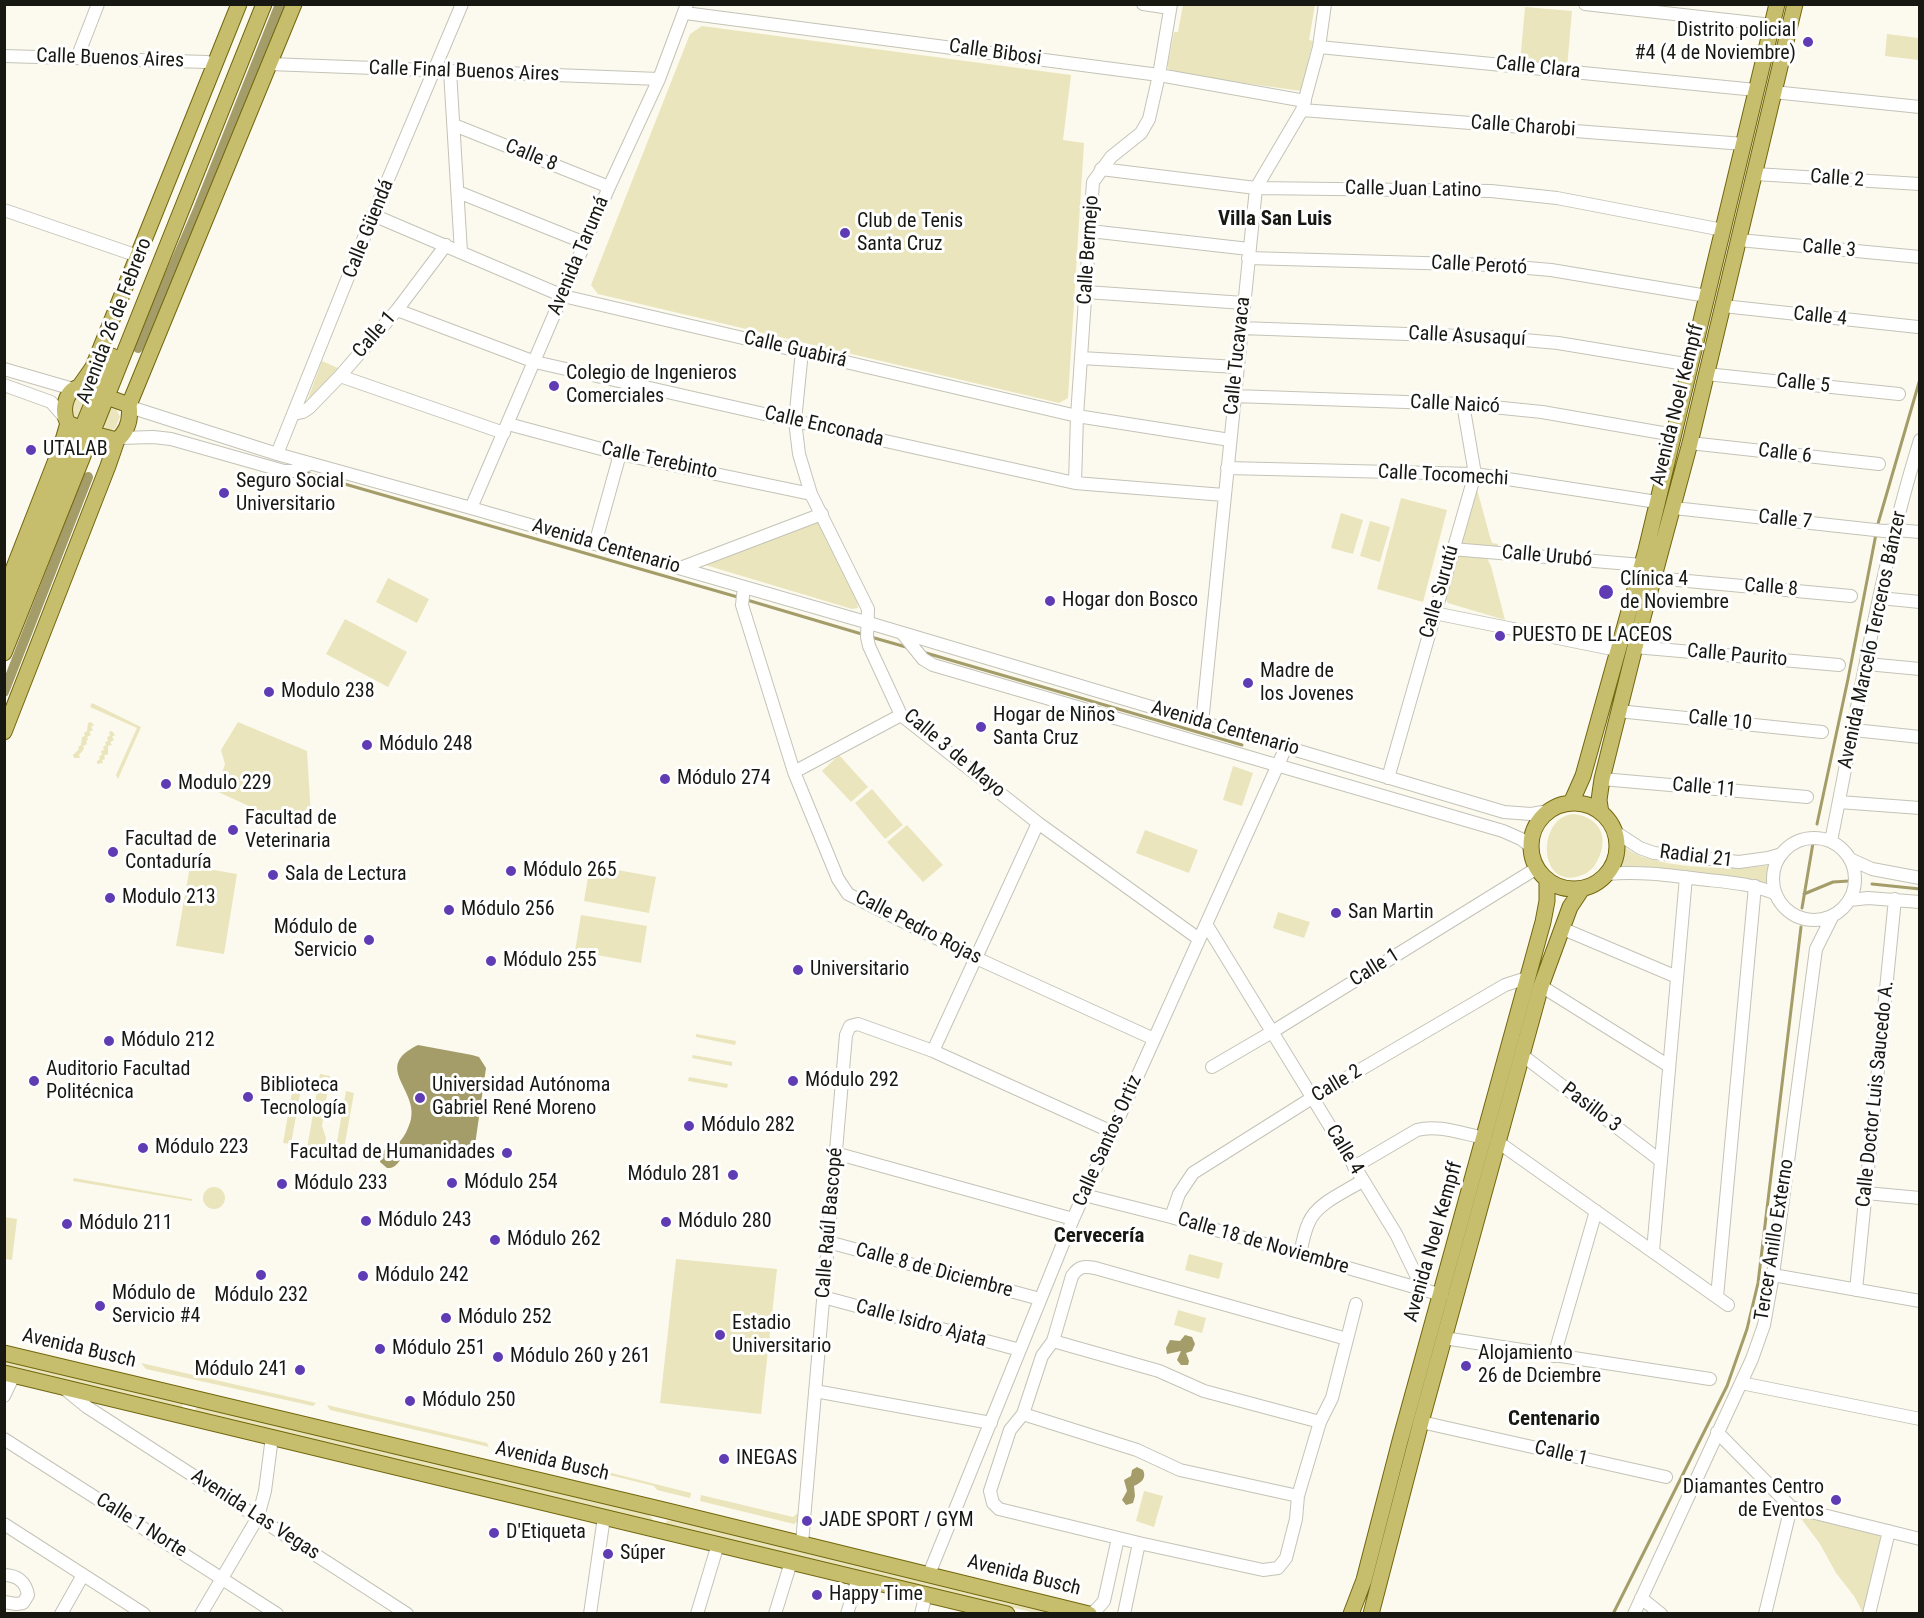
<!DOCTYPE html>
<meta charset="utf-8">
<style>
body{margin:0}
#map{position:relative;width:1924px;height:1618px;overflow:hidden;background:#fcfaee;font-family:"Roboto Condensed",sans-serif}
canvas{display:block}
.frame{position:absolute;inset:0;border:6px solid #181813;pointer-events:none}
</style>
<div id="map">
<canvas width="1924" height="1618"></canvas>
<div class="frame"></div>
</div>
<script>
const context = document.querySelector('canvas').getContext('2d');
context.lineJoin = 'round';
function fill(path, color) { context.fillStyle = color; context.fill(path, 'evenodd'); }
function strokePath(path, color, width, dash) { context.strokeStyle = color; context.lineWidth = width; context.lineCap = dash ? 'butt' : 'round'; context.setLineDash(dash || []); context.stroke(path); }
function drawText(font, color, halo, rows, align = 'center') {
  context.font = font + ' "Roboto Condensed",sans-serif'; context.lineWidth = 6; context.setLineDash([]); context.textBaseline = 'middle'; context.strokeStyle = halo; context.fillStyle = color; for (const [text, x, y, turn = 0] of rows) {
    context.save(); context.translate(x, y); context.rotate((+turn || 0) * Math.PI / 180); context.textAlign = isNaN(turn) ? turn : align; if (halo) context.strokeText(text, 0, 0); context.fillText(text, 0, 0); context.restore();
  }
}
fill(new Path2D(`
 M1183,5H1315L1309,40L1313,41L1301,91L1172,73L1168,68V63L1174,32H1178Z
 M1525,7L1572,11L1567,68L1520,63Z
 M702,26L1071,75L1063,140L1084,143L1068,398L1059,403L598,294L591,285L690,34Z
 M1887,34L1919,38V60L1885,56Z
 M322,361L338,368L309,401H307Z
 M84,395L89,397L80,421L73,418C70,408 73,397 84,395Z
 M109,405L116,408L120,417L115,429L107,431L100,428Z
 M1478,483L1479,486L1477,489L1490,537L1492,543L1498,544V549L1464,545L1461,543Z
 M1401,498L1447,510L1423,602L1377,589Z
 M1341,513L1363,520L1353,554L1331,548Z
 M1370,521L1390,527L1380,562L1360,556Z
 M816,522L822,526L857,601L858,608L852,609L702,564Z
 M1464,553L1486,556L1491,566L1505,620L1448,603L1445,598L1457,556Z
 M388,578L429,599L417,623L376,602Z
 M345,619L407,652L388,687L326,654Z
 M92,703L141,727L118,779L116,775L137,728L90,707Z
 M91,722L94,725L91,727L93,730L89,732L91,735L87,737L88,740L86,741L87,744L83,746L84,749L79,755L80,758H74L73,755L79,749L78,747L81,745L82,737L85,736L84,733L87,731L88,723Z
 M238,722L307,751L311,817L297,828L216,791L225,764L221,750Z
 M112,731L115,735L112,737L114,740L110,742L112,745L108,746V754L104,756L105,759L102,760L103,763L97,764V761L100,759L99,756L102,755L101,751L104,750L103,747L106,745L105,742L108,741L107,737L110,736L109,732Z
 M839,755L868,787L851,802L822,771Z
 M1233,766L1253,773L1242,806L1223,800Z
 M872,789L903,825L885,839L855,803Z
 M1574,814C1603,818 1610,841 1595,865C1590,872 1584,875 1576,877C1537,885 1538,816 1574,814Z
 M907,825L943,865L923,882L887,842Z
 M1145,830L1198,850L1189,873L1136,853Z
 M1625,847C1647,869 1740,871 1770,865L1769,886L1621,867Z
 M590,865L656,877L649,913L584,901Z
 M190,866L237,874L224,954L176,946Z
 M1278,912L1310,922L1304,938L1273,928Z
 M581,915L647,926L641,963L575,951Z
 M696,1034L736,1041L735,1045L696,1037Z
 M693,1055L732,1062V1066L692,1058Z
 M320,1074L330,1076L322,1126L326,1138L324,1151L307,1148Z
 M689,1077L728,1084L727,1088L688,1081Z
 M294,1081L302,1083L291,1144L283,1143Z
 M346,1091L354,1093L343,1154L335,1153Z
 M74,1178L192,1199V1201L73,1181Z
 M203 1198a11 11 0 1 1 22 0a11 11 0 1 1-22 0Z
 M5,1217L17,1219L12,1260L5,1259Z
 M1189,1254L1223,1263L1219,1279L1185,1270Z
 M676,1259L777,1269L761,1414L660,1403Z
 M1178,1310L1206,1318L1202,1333L1174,1325Z
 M5,1359L180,1402L183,1404L182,1408L5,1368Z
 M141,1363L316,1403L313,1406L146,1369Z
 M327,1405L487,1443L489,1447L330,1410Z
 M200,1406L648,1514L653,1519L650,1522L198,1414L195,1411L196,1408Z
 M564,1461L691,1493L690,1498L657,1490L654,1486L597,1472L591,1474L562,1467Z
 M1144,1491L1163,1496L1154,1527L1136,1521Z
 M701,1495L793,1517L798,1513L797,1522L794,1524L700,1501Z
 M1797,1513L1878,1532L1882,1541L1865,1613H1863L1854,1596L1836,1573L1820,1544Z
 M672,1520L1068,1613H1035L669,1527L665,1524L667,1521Z`), '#eae5bc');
fill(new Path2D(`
 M418,1045L472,1055L479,1057L486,1068L474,1152L471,1156L462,1160L409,1151C399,1155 400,1169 387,1168L380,1162L381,1153C386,1147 391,1148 397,1144C404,1139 409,1127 411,1119C418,1089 372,1067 418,1045Z
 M1185,1335L1192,1337L1195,1344L1192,1351L1186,1353L1189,1361L1188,1365H1181L1177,1360L1181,1351L1167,1354L1166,1348L1170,1340L1180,1341Z
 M1137,1467L1143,1470C1147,1478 1141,1483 1134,1486L1135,1496L1133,1503L1126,1505L1122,1500L1127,1491L1124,1480L1131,1476L1132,1470Z`), '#a49d6a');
strokePath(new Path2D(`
 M303,472L741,598
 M1877,527L1920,379
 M747,600L865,635
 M871,637L906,647
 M926,653L1242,745
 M1817,824L1848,679L1876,534
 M1872,884L1920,889
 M1804,894L1833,882L1849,881
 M1802,908L1813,843
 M1613,1614L1727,1386L1747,1329L1758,1283L1801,927`), '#a49d6a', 3);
strokePath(new Path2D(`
 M138,348L197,212L280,4
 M4,692L88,477`), '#a49d6a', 10);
const minor = new Path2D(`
 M1143,4L1170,8
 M1585,4L1772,25
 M685,13L1159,75L1305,101
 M1319,47L1756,90
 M4,56L207,62L214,65
 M77,58L98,4
 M270,64L659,79
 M450,71L461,252
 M1773,92L1920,107
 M1302,110L1744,144
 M454,125L609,187
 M1101,169L1256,188L1491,191L1557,198L1723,230
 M1755,174L1920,184
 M458,192L585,243
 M4,210L138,256
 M373,215L563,296L1077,416L1230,440
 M1090,231L1249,249
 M1739,240L1920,257
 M1248,258L1493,265L1551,270L1707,296
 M1086,292L1244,303
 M1723,306L1918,327
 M397,310L535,362L795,421L1075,483L1224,495
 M1241,328L1490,337L1558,343L1691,365
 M802,351L795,421L799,454L811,494L868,609L867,637L869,646L901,715L1038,823L1199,939
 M1081,358L1237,367
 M4,369L73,389
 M1706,374L1899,394
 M340,376L504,433
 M4,385L51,402L65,418
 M1234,396L1463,404L1542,412L1674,435
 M130,407L277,454L471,508L869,623L1504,812L1531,814L1549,811
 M294,414L303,412L309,408L340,376L397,310L446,245
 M508,424L620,454L811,494
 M120,438L153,437L171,439L284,471H293L310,464
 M1690,443L1879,464
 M277,454L373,215L462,4
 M1227,468L1475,474L1657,502
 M1075,483L1077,416L1093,182L1111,157L1141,133L1149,119L1159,75L1171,4
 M471,508L609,187L659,79L687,4
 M1674,508L1884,531L1896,530L1920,532
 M595,544L620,454
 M1452,549L1642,565
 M680,568L822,514
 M1655,578L1851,596
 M744,587L742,605L794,772L838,879L848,894L976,958L1154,1039
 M1880,598L1920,602
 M1434,613L1617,650
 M902,633L923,659L933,665L1503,831L1521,839L1530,846
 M1635,647L1839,665
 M1867,664L1920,669
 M1618,711L1822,732
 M1202,723L1256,188L1302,110L1319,47L1325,4
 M1854,730L1920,737
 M794,772L901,715
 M1388,778L1475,474L1463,404
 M1602,779L1807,797
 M1839,802L1920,808
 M1614,831L1640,848L1654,853L1739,862L1768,858L1782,854
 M1773 879a41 41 0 1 1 82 0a41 41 0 1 1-82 0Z
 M1831,841C1858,708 1879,571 1920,440
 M1850,859L1872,869L1920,878
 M1607,874C1638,871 1668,875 1699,879C1725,882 1752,883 1776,894
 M1850,900L1868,898L1920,902
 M1206,924L1396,1234L1416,1275L1418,1287
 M1561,928L1677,977
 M1541,986L1669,1066
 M933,1051L1038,823
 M1522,1055L1661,1161
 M1212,1067L1272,1032L1537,868
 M1498,1142L1728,1305
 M835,1153L1073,1219
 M1354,1167L1417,1130C1438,1124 1463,1134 1485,1138
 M1866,1193L1920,1198
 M1084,1195L1171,1217L1442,1295
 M1171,1217L1179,1194L1193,1173L1312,1098L1505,985L1527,978
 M828,1242L1040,1299
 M1653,1251L1686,877
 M1300,1255C1302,1244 1304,1232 1309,1222C1317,1203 1345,1192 1362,1181
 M1773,1275L1920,1301
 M1856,1290L1895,899
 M823,1297L1020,1350
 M1717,1297L1755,886
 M1444,1338L1710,1379
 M1347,1339L1095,1268C1084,1266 1079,1266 1072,1276L1053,1341L1042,1356L1023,1414L1010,1430L990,1491L993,1503L999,1509L1139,1543L1263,1570L1278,1568L1286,1558L1296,1519L1298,1496L1320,1422L1332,1398L1356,1304
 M1053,1341L1159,1371L1204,1391L1320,1422
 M1554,1356L1596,1211
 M1741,1383L1920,1419
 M65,1389L87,1407L407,1614
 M815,1391L991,1423
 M4,1396L14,1375
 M1023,1414L1137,1450L1180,1470L1298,1496
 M1421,1422L1666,1477
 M1717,1432L1791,1507
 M4,1439L277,1614
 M1791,1507L1920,1539
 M4,1524L144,1614
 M802,1543L846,1035L850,1026L858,1024L933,1051L1112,1132
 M929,1574L1073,1219L1286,747
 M4,1575C17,1575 26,1582 28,1595L23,1603L16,1604L4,1602
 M1641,1598L1661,1614
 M61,1614L83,1575
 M201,1614L258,1517L265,1491L272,1437
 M590,1614L604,1517
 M697,1614L718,1544
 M775,1614L791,1562
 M847,1614L858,1578
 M921,1614L926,1594
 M1091,1614L1098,1608L1104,1601L1118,1538
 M1124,1614L1139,1543
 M1634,1614L1752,1359L1764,1325L1773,1275L1816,949L1833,915
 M1765,1614L1791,1507
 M1869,1614L1889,1531`);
const major = new Path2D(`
 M79,387L93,367L239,4
 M129,405L79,387C65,391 61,411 68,423L93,434L117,440C128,431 131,419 129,405L294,4
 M4,593L61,447L68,423
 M4,625L72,452L112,356
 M4,653L264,4
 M4,732L108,466L117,440
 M1531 846a43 43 0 1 1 86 0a43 43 0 1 1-86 0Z
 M1571,803L1583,776L1646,550L1777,4
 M1601,813L1599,800L1602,779L1635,647L1690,443L1795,4
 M4,1353L664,1510L1089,1614
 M4,1373L1007,1614
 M1351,1614L1364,1580L1400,1441L1543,922L1547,901V880
 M1371,1614L1421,1422L1541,986L1570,907L1582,889`);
strokePath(minor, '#c4c3b7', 14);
strokePath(major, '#72670e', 17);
strokePath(minor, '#fff', 12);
strokePath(major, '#c7be6d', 15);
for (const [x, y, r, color] of [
 [1808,42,6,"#603cb4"],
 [845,233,6,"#603cb4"],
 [554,386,6,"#603cb4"],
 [31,450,6,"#603cb4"],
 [224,493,6,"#603cb4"],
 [1606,592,8,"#603cb4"],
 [1050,601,6,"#603cb4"],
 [1500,636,6,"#603cb4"],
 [1248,683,6,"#603cb4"],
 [269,692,6,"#603cb4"],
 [981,727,6,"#603cb4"],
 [367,745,6,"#603cb4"],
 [665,779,6,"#603cb4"],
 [166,784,6,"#603cb4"],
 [233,830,6,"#603cb4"],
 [113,852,6,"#603cb4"],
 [511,871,6,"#603cb4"],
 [273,875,6,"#603cb4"],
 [110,898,6,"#603cb4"],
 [449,910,6,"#603cb4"],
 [1336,913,6,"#603cb4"],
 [369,940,6,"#603cb4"],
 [491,961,6,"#603cb4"],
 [798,970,6,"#603cb4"],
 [109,1041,6,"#603cb4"],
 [34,1081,6,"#603cb4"],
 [793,1081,6,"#603cb4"],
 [248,1097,6,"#603cb4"],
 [420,1098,6,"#603cb4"],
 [689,1126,6,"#603cb4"],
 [143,1148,6,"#603cb4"],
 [507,1153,6,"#603cb4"],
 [733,1175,6,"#603cb4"],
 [452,1183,6,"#603cb4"],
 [282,1184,6,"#603cb4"],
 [366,1221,6,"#603cb4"],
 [666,1222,6,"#603cb4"],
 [67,1224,6,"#603cb4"],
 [495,1240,6,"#603cb4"],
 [261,1275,6,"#603cb4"],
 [363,1276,6,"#603cb4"],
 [100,1306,6,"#603cb4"],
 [446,1318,6,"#603cb4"],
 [720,1335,6,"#603cb4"],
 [380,1349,6,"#603cb4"],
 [498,1357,6,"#603cb4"],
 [1466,1366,6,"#603cb4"],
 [300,1370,6,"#603cb4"],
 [410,1401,6,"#603cb4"],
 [724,1459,6,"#603cb4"],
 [1836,1500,6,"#603cb4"],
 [807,1521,6,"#603cb4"],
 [494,1533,6,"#603cb4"],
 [608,1554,6,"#603cb4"],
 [817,1595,6,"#603cb4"]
]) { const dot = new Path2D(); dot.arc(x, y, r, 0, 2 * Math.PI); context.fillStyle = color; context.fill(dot); strokePath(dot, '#fff', 2); }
drawText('20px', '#181813', '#fff', [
 ["Distrito policial",1796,31,"right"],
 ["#4 (4 de Noviembre)",1796,54,"right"],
 ["Club de Tenis",857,222],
 ["Santa Cruz",857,245],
 ["Colegio de Ingenieros",566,374],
 ["Comerciales",566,397],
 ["UTALAB",43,450],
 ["Seguro Social",236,482],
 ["Universitario",236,505],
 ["Clínica 4",1620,580],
 ["de Noviembre",1620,603],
 ["Hogar don Bosco",1062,601],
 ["PUESTO DE LACEOS",1512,636],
 ["Madre de",1260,672],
 ["los Jovenes",1260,695],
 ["Modulo 238",281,692],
 ["Hogar de Niños",993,716],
 ["Santa Cruz",993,739],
 ["Módulo 248",379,745],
 ["Módulo 274",677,779],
 ["Modulo 229",178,784],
 ["Facultad de",245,819],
 ["Veterinaria",245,842],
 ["Facultad de",125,840],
 ["Contaduría",125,863],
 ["Módulo 265",523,871],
 ["Sala de Lectura",285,875],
 ["Modulo 213",122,898],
 ["Módulo 256",461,910],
 ["San Martin",1348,913],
 ["Módulo de",357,928,"right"],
 ["Servicio",357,951,"right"],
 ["Módulo 255",503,961],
 ["Universitario",810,970],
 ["Módulo 212",121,1041],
 ["Auditorio Facultad",46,1070],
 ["Politécnica",46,1093],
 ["Módulo 292",805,1081],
 ["Biblioteca",260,1086],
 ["Tecnología",260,1109],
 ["Universidad Autónoma",432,1086],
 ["Gabriel René Moreno",432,1109],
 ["Módulo 282",701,1126],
 ["Módulo 223",155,1148],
 ["Facultad de Humanidades",495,1153,"right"],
 ["Módulo 281",721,1175,"right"],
 ["Módulo 254",464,1183],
 ["Módulo 233",294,1184],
 ["Módulo 243",378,1221],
 ["Módulo 280",678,1222],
 ["Módulo 211",79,1224],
 ["Módulo 262",507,1240],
 ["Módulo 242",375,1276],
 ["Módulo de",112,1294],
 ["Servicio #4",112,1317],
 ["Módulo 232",261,1296,"center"],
 ["Módulo 252",458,1318],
 ["Estadio",732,1324],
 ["Universitario",732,1347],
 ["Módulo 251",392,1349],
 ["Alojamiento",1478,1354],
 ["26 de Dciembre",1478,1377],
 ["Módulo 260 y 261",510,1357],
 ["Módulo 241",288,1370,"right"],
 ["Módulo 250",422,1401],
 ["INEGAS",736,1459],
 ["Diamantes Centro",1824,1488,"right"],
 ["de Eventos",1824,1511,"right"],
 ["JADE SPORT / GYM",819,1521],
 ["D'Etiqueta",506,1533],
 ["Súper",620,1554],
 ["Happy Time",829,1595]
], 'left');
drawText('20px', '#181813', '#fff', [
 ["Calle Bibosi",995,53,8],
 ["Calle Buenos Aires",110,59,2],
 ["Calle Clara",1538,68,6],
 ["Calle Final Buenos Aires",464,72,2],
 ["Calle Charobi",1523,127,4],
 ["Calle 8",531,156,22],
 ["Calle 2",1837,179,4],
 ["Calle Juan Latino",1413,190,1],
 ["Calle Güendá",369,229,-68],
 ["Calle 3",1829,249,5],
 ["Calle Bermejo",1089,250,-86],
 ["Avenida Tarumá",579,256,-67],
 ["Calle Perotó",1479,266,3],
 ["Calle 4",1820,317,6],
 ["Avenida 26 de Febrero",115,321,-69],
 ["Calle 1",375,335,-49],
 ["Calle Asusaquí",1467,337,3],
 ["Calle Guabirá",795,350,13],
 ["Calle Tucavaca",1238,356,-84],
 ["Calle 5",1803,384,6],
 ["Calle Naicó",1455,405,3],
 ["Avenida Noel Kempff",1678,405,-76],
 ["Calle Enconada",824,427,13],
 ["Calle 6",1785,454,7],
 ["Calle Terebinto",659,461,12],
 ["Calle Tocomechi",1443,476,3],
 ["Calle 7",1785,520,6],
 ["Avenida Centenario",606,547,16],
 ["Calle Urubó",1547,557,5],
 ["Calle 8",1771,588,5],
 ["Calle Surutú",1440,592,-74],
 ["Avenida Marcelo Terceros Bánzer",1873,640,-78],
 ["Calle Paurito",1737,656,5],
 ["Calle 10",1720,721,6],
 ["Avenida Centenario",1225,729,16],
 ["Calle 3 de Mayo",954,754,40],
 ["Calle 11",1704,788,5],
 ["Radial 21",1696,857,7],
 ["Calle Pedro Rojas",918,928,27],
 ["Calle 1",1375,968,-32],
 ["Calle 2",1337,1084,-31],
 ["Calle Doctor Luis Saucedo A.",1876,1094,-84],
 ["Pasillo 3",1591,1108,37],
 ["Calle Santos Ortiz",1108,1141,-66],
 ["Calle 4",1344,1150,59],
 ["Calle Raúl Bascopé",830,1223,-85],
 ["Tercer Anillo Externo",1775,1240,-81],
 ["Avenida Noel Kempff",1434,1242,-74],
 ["Calle 18 de Noviembre",1263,1244,16],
 ["Calle 8 de Diciembre",934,1271,15],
 ["Calle Isidro Ajata",921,1324,15],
 ["Avenida Busch",79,1349,13],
 ["Calle 1",1561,1454,13],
 ["Avenida Busch",552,1462,13],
 ["Avenida Las Vegas",255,1515,33],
 ["Calle 1 Norte",141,1526,32],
 ["Avenida Busch",1024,1576,14]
]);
drawText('bold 21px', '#181813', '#fff', [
 ["Villa San Luis",1275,220],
 ["Cervecería",1099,1237],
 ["Centenario",1554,1420]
]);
</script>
